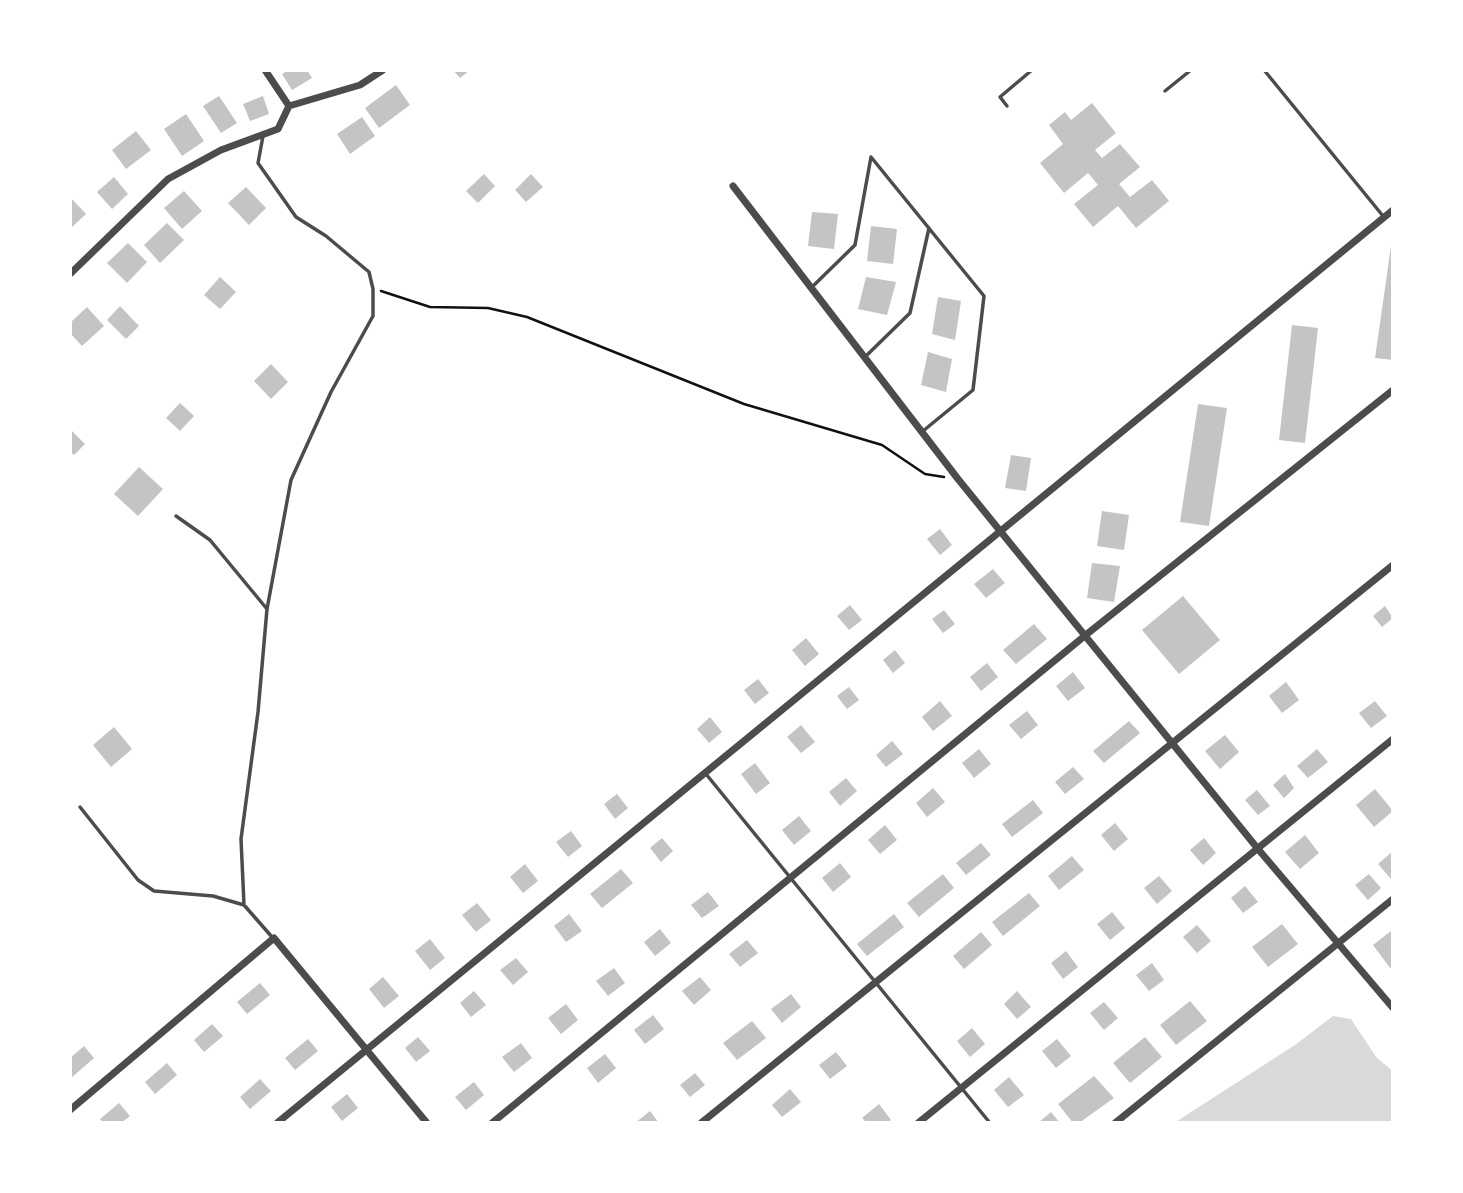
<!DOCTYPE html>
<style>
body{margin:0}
#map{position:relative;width:1463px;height:1193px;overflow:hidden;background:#fff;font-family:Rubik,sans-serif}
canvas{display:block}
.frame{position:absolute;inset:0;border:72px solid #fff;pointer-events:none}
</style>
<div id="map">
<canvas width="1463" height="1193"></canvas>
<div class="frame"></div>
</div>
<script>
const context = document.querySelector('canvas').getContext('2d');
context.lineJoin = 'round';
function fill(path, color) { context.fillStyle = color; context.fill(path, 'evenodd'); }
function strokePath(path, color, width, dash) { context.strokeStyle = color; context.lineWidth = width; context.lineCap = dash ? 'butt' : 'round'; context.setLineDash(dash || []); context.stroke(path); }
fill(new Path2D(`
 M1333,1016L1351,1019L1377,1058L1393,1071V1123H1174L1295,1045Z`), '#d9d9d9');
fill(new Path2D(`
 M288,70H307L312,78L292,90L282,74Z
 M453,70H470L460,78Z
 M396,85L410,105L379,128L365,108Z
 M219,96L237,123L221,133L203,106Z
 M263,96L269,114L250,121L243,104Z
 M1092,103L1116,133L1095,150L1102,158L1120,144L1140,167L1119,184L1130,197L1152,180L1169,201L1136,228L1118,206L1093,227L1074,204L1098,185L1088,173L1064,193L1040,163L1063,144L1049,125L1065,112L1071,120Z
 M186,114L204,141L182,156L164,129Z
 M362,117L375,136L350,154L337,134Z
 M136,131L151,150L126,169L112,150Z
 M484,174L495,186L478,203L466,191Z
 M531,174L543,187L526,202L515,190Z
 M114,177L128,194L112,209L97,192Z
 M246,187L266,208L249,225L228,203Z
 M184,191L202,211L182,229L164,208Z
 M70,197L86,214L70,229Z
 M812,212L838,214L834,249L808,246Z
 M167,223L184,240L160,263L144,245Z
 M871,226L897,229L893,264L867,261Z
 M128,243L147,262L127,283L107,263Z
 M1391,246H1393V360L1375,358Z
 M220,277L236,292L220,309L204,295Z
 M866,277L896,282L887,315L858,309Z
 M938,297L961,301L955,340L932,334Z
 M120,306L139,326L126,339L107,320Z
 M87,307L104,326L82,346L70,333V323Z
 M1292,325L1318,328L1305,443L1279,440Z
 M928,352L952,359L946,392L921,385Z
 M271,364L288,382L271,399L254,381Z
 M180,403L194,416L180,431L166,418Z
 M1198,404L1227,408L1209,526L1180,522Z
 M70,429L85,444L74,455L70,452Z
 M1011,455L1031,458L1026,491L1005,488Z
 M139,467L163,489L138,516L114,494Z
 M1102,511L1129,515L1124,550L1097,546Z
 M940,529L952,545L940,555L927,539Z
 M1092,563L1120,566L1114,602L1087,598Z
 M993,569L1005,583L986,598L974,584Z
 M1183,596L1220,640L1179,674L1142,630Z
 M850,605L862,620L849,630L837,616Z
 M1385,606L1393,618L1382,627L1373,616Z
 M944,610L955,624L943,633L932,619Z
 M1034,624L1047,639L1016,664L1003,650Z
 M806,638L819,654L805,666L792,650Z
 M895,650L905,663L893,673L883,660Z
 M987,663L998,677L981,691L970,677Z
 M1073,672L1085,688L1068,701L1056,686Z
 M758,679L769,693L755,704L744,690Z
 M1286,682L1299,700L1282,713L1269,696Z
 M849,687L859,700L847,709L837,696Z
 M940,701L952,716L933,731L922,717Z
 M1375,701L1387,716L1371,728L1359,713Z
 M1027,711L1038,725L1021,739L1009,725Z
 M710,717L722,732L709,743L697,729Z
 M1129,721L1140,733L1104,763L1093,751Z
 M801,725L815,742L801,753L787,737Z
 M114,727L132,749L111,767L93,745Z
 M1225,735L1239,752L1220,769L1205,751Z
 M892,741L903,754L886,767L876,755Z
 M979,749L991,764L974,778L962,763Z
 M1317,749L1328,762L1308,778L1297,766Z
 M755,763L770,783L756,794L741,774Z
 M1073,767L1084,779L1065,794L1055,782Z
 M1285,774L1294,788L1284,798L1273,785Z
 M846,778L857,791L840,806L829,792Z
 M933,788L945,802L927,817L916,803Z
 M1375,789L1393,811L1374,827L1356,805Z
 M1257,790L1270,806L1258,815L1245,800Z
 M617,794L628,808L615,819L604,804Z
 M1033,800L1043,813L1012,837L1002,824Z
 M799,816L811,831L794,845L782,830Z
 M1115,823L1128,839L1114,851L1101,835Z
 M885,825L897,840L880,854L868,840Z
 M571,831L582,846L568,857L556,842Z
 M1305,835L1319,853L1300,869L1285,852Z
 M662,838L673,851L661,862L650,848Z
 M1204,838L1216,853L1203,865L1190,850Z
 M981,843L991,855L966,875L956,863Z
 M1393,851V878L1391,879L1378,864Z
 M1072,856L1084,870L1059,890L1048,876Z
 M840,863L851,877L833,892L822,878Z
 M525,864L538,881L523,893L510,877Z
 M621,869L633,883L602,908L590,894Z
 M943,874L954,888L919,917L907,903Z
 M1369,874L1381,888L1368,900L1355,885Z
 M1159,876L1172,891L1157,904L1144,888Z
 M1245,886L1258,902L1243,913L1231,898Z
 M708,892L719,906L702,918L691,905Z
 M1029,893L1040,906L1003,936L992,922Z
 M477,903L491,920L476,932L462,915Z
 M1112,912L1125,928L1110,940L1097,924Z
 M569,914L582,931L566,942L554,926Z
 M894,914L904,927L867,956L857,944Z
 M1282,924L1298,944L1268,967L1252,947Z
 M1197,925L1211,941L1197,953L1183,937Z
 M660,929L671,943L655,956L644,942Z
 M1391,931L1393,966L1390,968L1373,945Z
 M981,932L992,945L964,969L953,956Z
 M430,939L445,958L430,970L415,951Z
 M747,940L758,953L740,967L729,954Z
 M1066,951L1078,967L1063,979L1051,963Z
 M516,958L528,972L513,985L500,970Z
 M1152,963L1164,980L1149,991L1136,975Z
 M614,968L625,983L608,996L596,981Z
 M383,977L399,996L384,1008L369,989Z
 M700,977L711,990L694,1005L682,991Z
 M260,983L270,995L247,1014L237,1002Z
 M474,991L486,1005L471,1017L460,1003Z
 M1017,991L1031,1007L1017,1019L1004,1004Z
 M791,994L801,1007L782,1023L771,1009Z
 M1190,1001L1207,1021L1176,1045L1160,1025Z
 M1104,1002L1118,1018L1104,1030L1090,1013Z
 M566,1004L578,1020L561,1034L548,1018Z
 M653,1015L664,1029L645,1044L634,1030Z
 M752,1021L766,1038L737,1060L723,1043Z
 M212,1024L223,1036L204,1052L194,1040Z
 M972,1028L985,1044L970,1057L957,1041Z
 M418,1037L430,1051L416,1062L405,1048Z
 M1145,1037L1162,1057L1130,1083L1113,1063Z
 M308,1039L318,1051L295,1070L285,1058Z
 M1057,1039L1071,1056L1056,1068L1042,1051Z
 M521,1043L532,1058L514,1072L502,1057Z
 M84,1046L94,1058L70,1079V1058Z
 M836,1052L847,1066L830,1079L819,1065Z
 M605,1054L616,1068L598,1083L587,1068Z
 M167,1063L177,1075L155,1094L145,1082Z
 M695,1073L705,1085L690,1097L680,1085Z
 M1094,1076L1114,1098L1079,1123H1073L1058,1104Z
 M1009,1077L1024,1095L1008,1107L994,1090Z
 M260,1079L271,1091L250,1109L240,1097Z
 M474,1082L484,1095L466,1110L455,1097Z
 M790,1089L801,1102L782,1117L772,1105Z
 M347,1094L358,1108L342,1121L331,1107Z
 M119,1103L130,1116L121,1123H104L100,1119Z
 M879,1104L891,1120L887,1123H867L862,1118Z
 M650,1111L659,1123H635Z
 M1051,1112L1060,1123H1038Z`), '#c4c4c4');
strokePath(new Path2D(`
 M381,291L430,307L488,308L527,317L744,404L882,445L925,474L944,477`), '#111', 2.5);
strokePath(new Path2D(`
 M1264,70L1383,216
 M1165,91L1191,70
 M1007,106L1000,97L1032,70
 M263,136L258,163L296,217L326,236L369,272L373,289V316L331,392L291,480L267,609L258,712L241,839L244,905L272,937
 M811,288L855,245L871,157L984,296L973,390L923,431
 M866,356L910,313L929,228
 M176,516L210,540L267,609
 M706,774L990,1123
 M80,807L138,880L154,891L213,896L244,905`), '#4c4c4c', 3.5);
strokePath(new Path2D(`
 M289,106L360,85L383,70
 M733,186L958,479L1258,849L1393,1008
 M70,274L168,179L221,150L278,129L289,106L265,70
 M70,1110L274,938L427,1123
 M277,1123L1393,210
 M492,1123L1087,634L1393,390
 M701,1123L1393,565
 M918,1123L1393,739
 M1115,1123L1393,899`), '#4c4c4c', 7);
</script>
